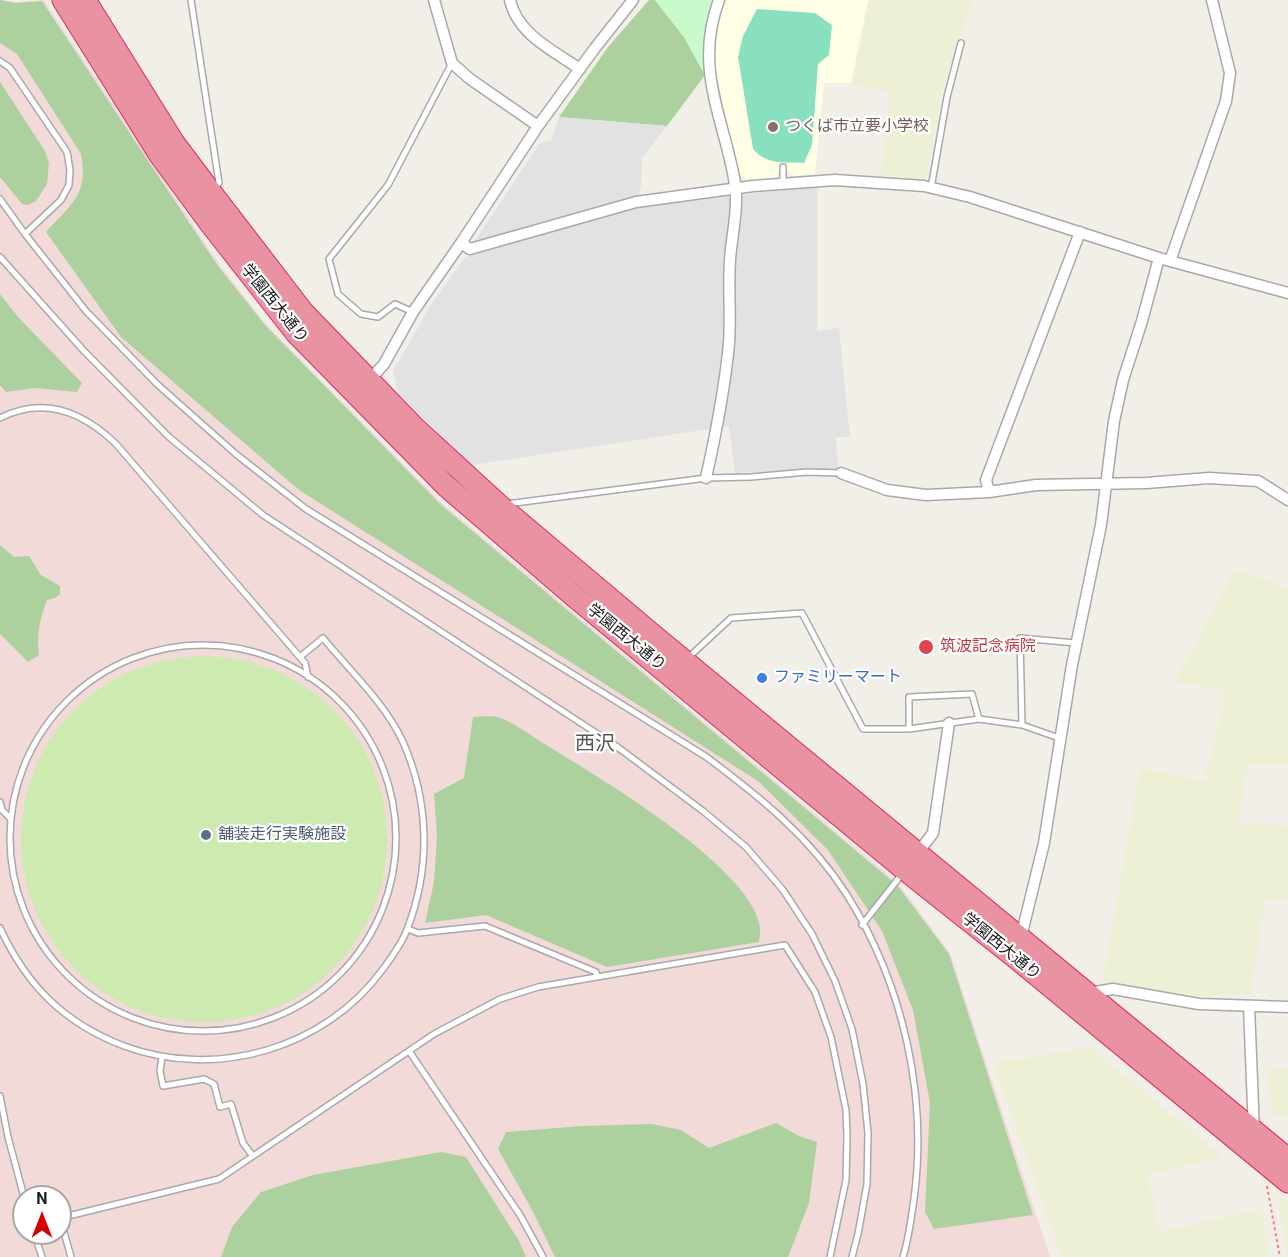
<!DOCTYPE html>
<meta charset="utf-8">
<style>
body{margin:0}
#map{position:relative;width:1288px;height:1257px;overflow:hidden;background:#f2efe9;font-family:Roboto,sans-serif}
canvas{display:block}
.north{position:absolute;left:12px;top:1185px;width:60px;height:60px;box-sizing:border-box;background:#fff;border:2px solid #a7a7a7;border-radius:50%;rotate:0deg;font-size:16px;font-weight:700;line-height:24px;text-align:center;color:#222}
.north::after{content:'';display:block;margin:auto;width:21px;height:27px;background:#d40000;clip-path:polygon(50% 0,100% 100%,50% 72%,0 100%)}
</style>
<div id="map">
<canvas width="1288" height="1257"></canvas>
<div class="north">N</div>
</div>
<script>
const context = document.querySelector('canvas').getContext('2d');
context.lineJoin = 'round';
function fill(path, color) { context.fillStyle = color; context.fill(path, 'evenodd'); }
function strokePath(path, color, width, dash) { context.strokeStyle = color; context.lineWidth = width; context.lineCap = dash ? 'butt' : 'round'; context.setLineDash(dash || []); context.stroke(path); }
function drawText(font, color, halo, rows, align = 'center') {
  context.font = font + ' Roboto,"Noto Sans JP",sans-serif'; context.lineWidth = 4.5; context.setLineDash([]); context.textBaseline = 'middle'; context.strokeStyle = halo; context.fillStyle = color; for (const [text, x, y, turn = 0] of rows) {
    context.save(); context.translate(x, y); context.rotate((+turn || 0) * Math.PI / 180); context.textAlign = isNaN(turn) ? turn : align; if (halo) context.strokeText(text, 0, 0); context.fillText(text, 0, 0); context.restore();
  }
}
fill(new Path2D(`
 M0,0L17,2L44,0L220,265L266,324L442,503L899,884L950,953L1050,1257H0ZM24,1197H60V1233H24Z`), '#f2dad9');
fill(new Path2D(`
 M723,0H868L851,83H824L815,174L792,176L789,171H780L775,178L748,180L739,173L713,79L710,58L718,13Z`), '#ffffe5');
fill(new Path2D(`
 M869,0H970L972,2L941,93L926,180L881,175L890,92L852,84Z
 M1236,569L1288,589V764L1248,765L1238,823L1288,826V898L1265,901L1251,994L1187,997L1103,982L1140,768L1204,781L1227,691L1175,681Z
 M1090,1047L1223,1157L1147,1175L1160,1232L1262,1209L1268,1257H1062L993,1064Z
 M1267,1068L1288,1069V1118L1280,1117L1273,1112Z
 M1277,1193L1288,1202V1257H1287Z`), '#eef0d5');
fill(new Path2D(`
 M21 839a183 183 0 1 1 366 0a183 183 0 1 1-366 0Z`), '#cdebb0');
fill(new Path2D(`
 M0,0L15,3L42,1L218,266L265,325L440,504L897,885L949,954L1033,1215L934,1229L925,1212L930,1103L913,1010L882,931L828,850L758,781L299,490L121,337L46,232C71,204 89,195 81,154L17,54L0,43Z
 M649,0H655L684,37L705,75L667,126L559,117L608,47Z
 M0,82L45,151L49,163L47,184L36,201L28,205L22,204L0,177Z
 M0,294L18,317L82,383L77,392L35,388L6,392L0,385Z
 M0,545L14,557L29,556L41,575L60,586V594L55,598L47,600C40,619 36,634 39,655L28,662L0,634Z
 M473,717C481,717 492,715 500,718C512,721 539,741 551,748C595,775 780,883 759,942L607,967L486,915L425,923L434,882L437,835L434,794L464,778Z
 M776,1123L799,1136L817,1142L809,1203L788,1257H555L531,1208L498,1149L506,1132L582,1126L652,1124L681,1130L709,1148Z
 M441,1152L466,1157L519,1241L526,1257H221L232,1227L261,1192L313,1175Z`), '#add19e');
fill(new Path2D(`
 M655,0H715L705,75L684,37Z`), '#c8facc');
fill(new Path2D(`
 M757,9L815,13L832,25L829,55L818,64L812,145L804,163C784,162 767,165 753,149L738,57L743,36Z`), '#88e0be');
fill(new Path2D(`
 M559,117L667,126L642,158L641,185L639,196L474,242L540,143L552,140Z
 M817,186V331L839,328L850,437H836L838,469L735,473L729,426L472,465L398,393L393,371L431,305L465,257L643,206Z`), '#e2e2e2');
const lane = new Path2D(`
 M191,0L219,183L213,188
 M0,61L10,68L67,152L70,170L69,185L61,200L25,234
 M783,183V167
 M931,188L947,97L961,43
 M0,199L25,234L86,311L158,385L237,455L306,509L705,756C759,796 810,837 847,895C903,984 928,1095 914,1199C911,1219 909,1238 903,1257
 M0,257L84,351L169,437L263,515L616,746L703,811L746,847L783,890L812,934L835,981L852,1029L863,1084L868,1133L867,1184L858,1234L852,1257
 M413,312L395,304L378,317L361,314L338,294L329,259L388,185L452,63
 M0,418C44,396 83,412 116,444L305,663L308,677
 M507,504L706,478L751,477L807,472L840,473
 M10 838a193 193 0 1 1 386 0a193 193 0 1 1-386 0Z
 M689,657L731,618L802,613L863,729H909L979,719L1022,725
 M909,729V697L972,694L979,719
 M1059,738L1022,725L1020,638L1076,643
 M0,802L2,810L11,819
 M862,925L902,874
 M0,928C27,986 64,1023 124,1046C216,1080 325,1049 383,969C392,957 403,942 408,927C431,866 429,801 403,742C385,703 350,671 323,638L300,657
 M408,929L418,933L485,926L596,972L597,977
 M409,1051L520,1215L543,1257
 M162,1057L160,1071L163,1086L204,1079L214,1084L220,1107L231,1104L243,1143L252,1155
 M0,1096L8,1137L24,1197
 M34,1233L42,1257
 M71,1257L60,1218L219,1179L434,1034L500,999L538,987L785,945L815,992L831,1037L846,1110L847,1136L846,1180L830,1257`);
const street = new Path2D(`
 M434,0L452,63L470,79L538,126
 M510,0C517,34 554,51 580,69
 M461,243L470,249L636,202L753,186L835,180L924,186L970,197L1159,258L1288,293
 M1170,261L1226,101L1230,73L1212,0
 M367,383L384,364L413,312L461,243L538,126L595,48L633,0
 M841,473L887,490L926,495L989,492L1036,485L1146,483L1209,478L1258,481L1288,500
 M706,478C716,433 725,388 729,343C731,315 728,288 730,260C731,241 736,221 736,201C737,183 731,165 727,147C713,95 699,54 719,0
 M989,492L986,480L1080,232
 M917,854L933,833L949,723
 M1020,941L1044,843L1072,665L1101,525L1114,421L1123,380L1142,321L1159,258
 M1089,993L1113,989L1199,1004L1288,1007
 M1249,1006L1254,1131`);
const highway = new Path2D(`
 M63,0L159,154L209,222L296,333L446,486L575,597L905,870L1016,958L1288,1182
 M85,0L174,143L210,191L303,312L415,428L500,506L653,635L1288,1159`);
strokePath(lane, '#a9a9a9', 8);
strokePath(street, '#a9a9a9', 13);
strokePath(highway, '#dc2a67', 23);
strokePath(new Path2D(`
 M1267,1186L1280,1257`), '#fa8072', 2, [3, 3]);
strokePath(lane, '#fff', 5);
strokePath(street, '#fff', 10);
strokePath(highway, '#e892a2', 21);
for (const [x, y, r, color] of [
 [773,127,6,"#8d6e63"],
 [926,647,8,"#e0444e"],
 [762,678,6,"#3f7fe0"],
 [206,835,6,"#5c6f8a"]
]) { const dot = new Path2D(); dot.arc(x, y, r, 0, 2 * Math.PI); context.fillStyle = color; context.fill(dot); strokePath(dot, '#fff', 2); }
drawText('16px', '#785e54', '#fff', [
 ["つくば市立要小学校",785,127]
], 'left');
drawText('16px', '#222', '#fff', [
 ["学園西大通り",274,304,51],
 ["学園西大通り",626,638,39],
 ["学園西大通り",1001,947,39]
]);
drawText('16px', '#be3a42', '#fff', [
 ["筑波記念病院",940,647]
], 'left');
drawText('16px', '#366cbe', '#fff', [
 ["ファミリーマート",774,678]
], 'left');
drawText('16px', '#4e5e75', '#fff', [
 ["舗装走行実験施設",218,835]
], 'left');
drawText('20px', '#555', '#fff', [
 ["西沢",595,745]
]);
</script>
